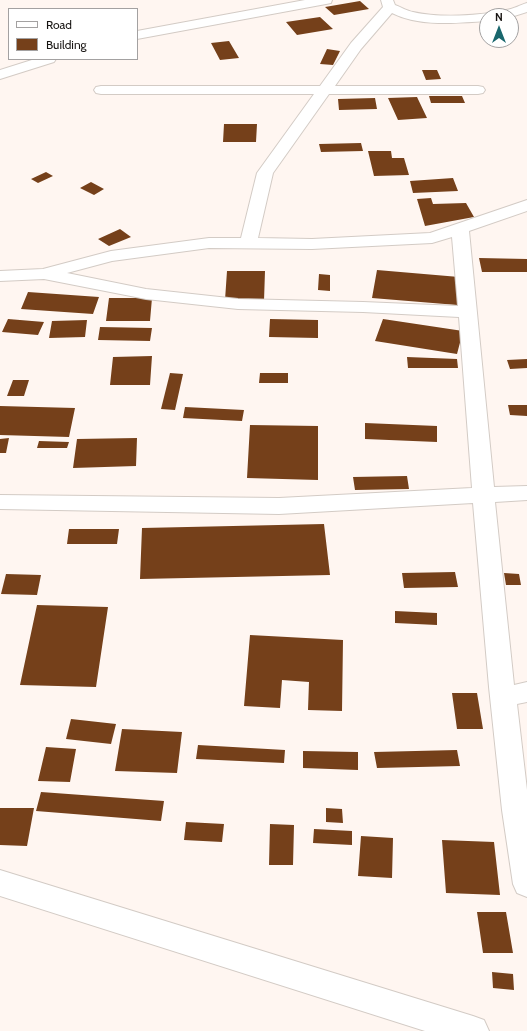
<!DOCTYPE html>
<style>
body{margin:0}
#map{position:relative;width:527px;height:1031px;overflow:hidden;background:#fff6f1;font-family:Cabin,sans-serif}
canvas{display:block}
.legend{position:absolute;left:8px;top:8px;width:130px;height:52px;box-sizing:border-box;background:#fff;border:1px solid #a3a1a1;margin:0;padding:5px 7px;list-style:none;font-size:12px;color:#181513}
.legend li{display:flex;align-items:center;gap:8px;height:20px}
.legend b{width:20px;border:1px solid #a3a1a1}
.north{position:absolute;left:479px;top:8px;width:40px;height:40px;box-sizing:border-box;background:#fff;border:1px solid #a3a1a1;border-radius:50%;rotate:0deg;font-size:11px;font-weight:700;line-height:16px;text-align:center;color:#181513}
.north::after{content:'';display:block;margin:auto;width:14px;height:18px;background:#19676d;clip-path:polygon(50% 0,100% 100%,50% 72%,0 100%)}
</style>
<div id="map">
<canvas width="527" height="1031"></canvas>
<ul class="legend">
<li><b style="height:5px;background:#fff"></b>Road</li>
<li><b style="height:11px;background:#75401a"></b>Building</li>
</ul>
<div class="north">N</div>
</div>
<script>
const context = document.querySelector('canvas').getContext('2d');
context.lineJoin = 'round';
function fill(path, color) { context.fillStyle = color; context.fill(path, 'evenodd'); }
function strokePath(path, color, width, dash) { context.strokeStyle = color; context.lineWidth = width; context.lineCap = dash ? 'butt' : 'round'; context.setLineDash(dash || []); context.stroke(path); }
fill(new Path2D(`
 M360,1L369,9L334,15L325,7Z
 M320,17L333,29L297,35L286,22Z
 M229,41L239,58L220,60L211,43Z
 M327,49L340,51L333,65L320,64Z
 M422,70H437L441,79L426,80Z
 M429,96H462L465,103H431Z
 M417,97L427,118L398,120L388,98Z
 M375,98L377,109L339,110L338,99Z
 M224,124H257L256,142H223Z
 M361,143L363,151L321,152L319,144Z
 M368,151H391L392,158H404L409,175L374,176Z
 M46,172L53,176L38,183L31,179Z
 M453,178L458,191L413,193L410,181Z
 M91,182L104,189L94,195L80,188Z
 M431,198L433,204L466,203L474,217L425,226L417,199Z
 M120,229L131,237L109,246L98,239Z
 M479,258L527,259V272H482Z
 M377,270L459,277L457,305L372,298Z
 M227,271H265L264,301L225,300Z
 M319,274L330,275V291L318,290Z
 M28,292L99,297L93,314L21,309Z
 M109,298H152L150,321H106Z
 M8,319L44,322L38,335L2,332Z
 M270,319L318,320V338L269,337Z
 M383,319L463,331L457,354L375,341Z
 M87,320L85,337L49,338L52,321Z
 M100,327L152,328L150,341L98,340Z
 M152,356L150,385H110L113,357Z
 M407,357L457,359L458,368H408Z
 M527,359V368L510,369L507,360Z
 M170,373L183,374L175,410L161,409Z
 M260,373H288V383H259Z
 M13,380H29L24,396H7Z
 M508,405H527V416L510,415Z
 M0,406L75,408L69,437L0,435Z
 M185,407L244,410L242,421L183,418Z
 M365,423L437,426V442L365,439Z
 M250,425L318,426V480L247,478Z
 M9,438L6,453H0V439Z
 M137,438L136,466L73,468L77,439Z
 M39,441L69,442L67,448H37Z
 M407,476L409,489L355,490L353,477Z
 M324,524L330,575L140,579L142,528Z
 M69,529H119L117,544H67Z
 M455,572L458,587L404,588L402,573Z
 M504,573L519,574L521,585H506Z
 M6,574L41,575L37,595L1,594Z
 M37,605L108,607L96,687L20,685Z
 M395,611L437,613V625L395,623Z
 M250,635L343,640L342,711L308,710L309,682L282,680L280,708L244,706Z
 M452,693H477L483,729H457Z
 M71,719L116,724L111,744L66,739Z
 M122,729L182,732L177,773L115,771Z
 M198,745L285,750L284,763L196,759Z
 M46,747L76,749L70,782L38,781Z
 M457,750L460,766L377,768L374,752Z
 M303,751L358,752V770L303,768Z
 M41,792L164,801L161,821L36,811Z
 M0,808H34L27,846L0,845Z
 M326,808L342,809L343,823L326,822Z
 M186,822L224,824L222,842L184,840Z
 M270,824L294,825L293,865H269Z
 M314,829L352,831V845L313,843Z
 M361,836L393,838L392,878L358,876Z
 M442,840L494,842L500,895L446,893Z
 M477,912H506L513,953H483Z
 M492,972L513,974L514,990L493,988Z`), '#75401a');
const street = new Path2D(`
 M305,0H332L331,3L326,4L137,39V31Z
 M381,0H393L395,5C401,7 407,11 413,12C439,18 480,16 506,10C514,9 520,5 527,3V12L511,17L487,16V21C456,23 420,27 392,13L361,49L335,86H478L483,87L485,90L483,93L478,94H329L273,173L258,238L312,239L430,233L527,200V211L469,231L494,487L527,486V500L495,502L514,685L527,682V702L517,704L527,790V897L517,893L513,884L502,810L489,687L473,503L279,514L0,509V495L279,498L472,488L459,317L363,312L238,309L146,299L44,279L0,281V271L43,269L111,251L209,238H241L257,173L314,94H101L96,93L94,90L96,87L101,86H320L351,43L383,7ZM452,237L458,306L363,302L238,299L146,289L67,273L112,261L209,248L312,249L432,243Z
 M35,59H56L54,62L0,79V70Z
 M0,870L473,1016L484,1020L489,1031H425L0,896Z`);
strokePath(street, '#d3cbc5', 2);
fill(street, '#fff');
</script>
